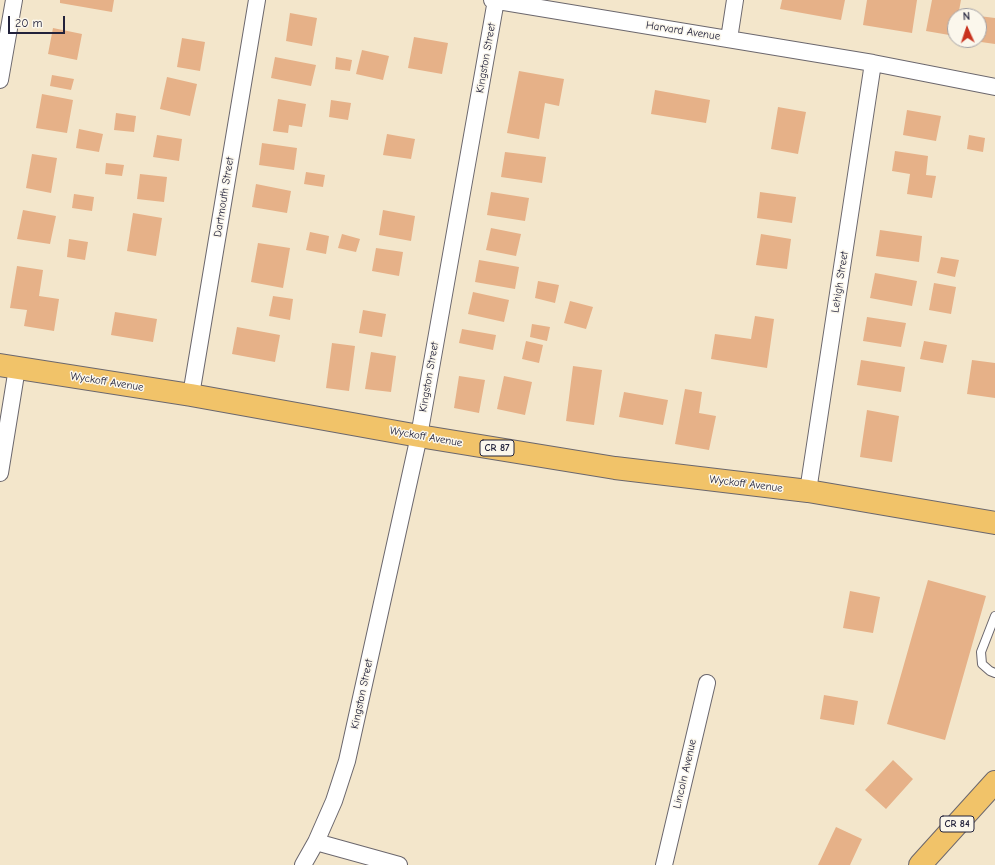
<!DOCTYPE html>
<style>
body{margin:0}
#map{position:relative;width:995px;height:865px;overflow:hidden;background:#f3e6cb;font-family:"Comic Neue",sans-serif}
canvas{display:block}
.north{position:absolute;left:947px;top:8px;width:40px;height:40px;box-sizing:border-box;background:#fbf7ec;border:1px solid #a4a2a5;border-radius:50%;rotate:357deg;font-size:11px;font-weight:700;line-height:16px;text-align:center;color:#22223b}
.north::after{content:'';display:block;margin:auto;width:14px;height:18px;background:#c8321e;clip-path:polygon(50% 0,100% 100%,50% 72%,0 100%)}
.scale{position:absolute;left:8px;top:16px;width:57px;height:18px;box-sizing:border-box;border:2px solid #22223b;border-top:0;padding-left:5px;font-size:12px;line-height:14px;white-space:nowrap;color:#22223b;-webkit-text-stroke:3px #fbf7ec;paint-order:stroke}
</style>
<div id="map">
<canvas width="995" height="865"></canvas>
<div class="north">N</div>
<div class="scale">20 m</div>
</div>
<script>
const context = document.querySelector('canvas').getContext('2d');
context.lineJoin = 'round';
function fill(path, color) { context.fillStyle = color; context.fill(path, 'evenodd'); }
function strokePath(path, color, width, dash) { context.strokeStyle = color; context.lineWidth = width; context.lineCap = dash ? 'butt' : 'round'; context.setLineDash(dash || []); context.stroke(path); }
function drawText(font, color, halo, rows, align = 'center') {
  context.font = font + ' "Comic Neue",sans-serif'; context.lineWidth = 3; context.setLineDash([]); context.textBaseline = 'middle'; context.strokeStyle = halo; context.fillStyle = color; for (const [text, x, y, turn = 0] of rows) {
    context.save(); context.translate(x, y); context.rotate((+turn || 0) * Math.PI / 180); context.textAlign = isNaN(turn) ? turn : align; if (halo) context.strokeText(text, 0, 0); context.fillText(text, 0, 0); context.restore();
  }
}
fill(new Path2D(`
 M60,0H114L112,12L60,3Z
 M782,0H845L841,20L780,9Z
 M867,0H917L912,33L863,25Z
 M932,0H961L958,16H955V36L926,31Z
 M290,13L317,18L312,46L286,41Z
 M979,16L995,18V44L974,41V40H979Z
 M53,28L82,34L77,60L48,54Z
 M414,37L448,43L442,74L408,68Z
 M182,38L205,42L200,71L177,67Z
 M362,50L389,56L383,80L356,74Z
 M275,57L316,65L311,86L271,78Z
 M336,57L352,60L350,71L335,69Z
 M519,71L564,79L559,106L545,103L539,139L507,133Z
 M52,75L74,79L71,90L50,86Z
 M167,77L197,84L190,116L160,109Z
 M655,90L710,100L706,123L651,114Z
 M42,94L73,100L67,133L36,128Z
 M278,99L306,104L302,127L289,125L288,133L273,131Z
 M331,100L351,103L348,120L329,117Z
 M778,107L806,112L798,154L771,149Z
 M907,110L941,116L936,141L903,135Z
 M116,113L136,116L134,132L114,130Z
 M79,129L103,134L99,152L76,148Z
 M387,134L415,139L411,159L383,155Z
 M157,135L182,139L179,161L153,157Z
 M969,135L985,138L983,152L967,149Z
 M262,143L297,148L294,170L259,165Z
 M895,151L928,156L926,175L936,176L932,198L907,194L910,174L892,171Z
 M505,152L546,157L542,183L501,177Z
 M32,154L57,158L51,193L26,188Z
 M106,163L124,165L122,176L105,174Z
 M306,172L325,175L323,187L304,184Z
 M140,174L167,177L164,202L137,199Z
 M256,184L291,191L287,213L252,207Z
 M491,192L529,198L525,221L487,215Z
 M760,192L796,197L792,223L757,218Z
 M74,194L94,197L92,211L72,208Z
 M23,210L56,216L50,244L17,239Z
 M383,210L415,216L411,241L379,235Z
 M133,213L162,218L156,256L127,251Z
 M491,228L521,234L516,256L486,250Z
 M880,230L922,236L919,262L876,256Z
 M310,232L329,236L326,254L306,250Z
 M342,234L360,239L356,252L338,248Z
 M761,234L791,239L787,269L756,265Z
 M69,239L88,242L85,260L67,257Z
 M258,243L290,248L283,288L251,282Z
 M376,248L403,252L399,276L372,271Z
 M941,257L959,260L955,277L937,273Z
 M479,260L519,267L515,289L475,282Z
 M17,266L43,270L39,296L59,299L54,331L24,326L27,310L10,308Z
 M875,273L917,281L912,306L870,298Z
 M538,281L559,285L555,303L535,298Z
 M934,283L956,287L951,314L929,310Z
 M473,292L509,300L504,322L468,314Z
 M273,296L293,299L290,320L269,316Z
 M570,301L593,307L586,329L564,323Z
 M363,310L386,314L382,337L359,333Z
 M115,312L157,319L153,342L111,335Z
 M755,316L774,319L767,368L711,359L715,334L751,339Z
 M867,317L906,323L901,347L863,341Z
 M532,324L550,327L547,341L530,337Z
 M237,327L280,335L275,362L232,354Z
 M462,329L496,335L493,350L459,343Z
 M526,341L543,345L539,363L522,359Z
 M924,341L947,345L943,363L920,359Z
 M332,343L355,346L349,391L326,388Z
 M371,352L396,356L391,392L365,389Z
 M861,360L905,367L901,392L857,385Z
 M972,360L995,363V398L967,394Z
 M573,366L602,370L594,425L566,421Z
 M459,376L485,380L479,413L454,408Z
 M504,376L532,382L525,415L497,409Z
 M685,389L702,392L699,413L716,416L709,450L675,444Z
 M624,392L668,400L663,425L619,417Z
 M867,410L899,416L892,462L860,457Z
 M928,580L986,596L945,740L887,724Z
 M850,591L880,597L873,633L843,628Z
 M824,695L858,701L854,725L820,719Z
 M893,760L913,779L886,809L865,790Z
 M836,827L862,839L850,865H818Z`), '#e6b188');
const lane = new Path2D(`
 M995,616L981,652L982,664L990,671L995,673`);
const street = new Path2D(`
 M492,0L873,63L995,87
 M729,39L735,0
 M0,80L14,0
 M191,395L257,0
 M0,473L17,368
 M808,491L873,63
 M316,842L399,865
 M303,865L316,842L334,801L347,761L419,436L496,0
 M664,865L707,683`);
const primary = new Path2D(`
 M0,365L191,395L419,436L615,468L808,491L995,523
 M920,865L995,782`);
strokePath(lane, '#6b676d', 10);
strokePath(street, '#6b676d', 18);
strokePath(primary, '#6b676d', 24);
strokePath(lane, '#fff', 8);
strokePath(street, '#fff', 16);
strokePath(primary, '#f1c369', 22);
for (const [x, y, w] of [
 [497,448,34],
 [957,824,34]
]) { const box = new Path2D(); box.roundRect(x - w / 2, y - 8, w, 16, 3); context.fillStyle = '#fbf7ec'; context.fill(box); strokePath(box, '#22223b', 1); }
drawText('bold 10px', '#22223b', null, [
 ["CR 87",497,448],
 ["CR 84",957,824]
]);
drawText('11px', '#22223b', '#fbf7ec', [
 ["Harvard Avenue",683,31,9],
 ["Kingston Street",486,58,-80],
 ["Dartmouth Street",224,197,-81],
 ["Lehigh Street",840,282,-81],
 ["Kingston Street",429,377,-80],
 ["Wyckoff Avenue",107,382,9],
 ["Wyckoff Avenue",426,437,10],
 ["Wyckoff Avenue",746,484,7],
 ["Kingston Street",362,694,-78],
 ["Lincoln Avenue",685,774,-77]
]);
</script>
